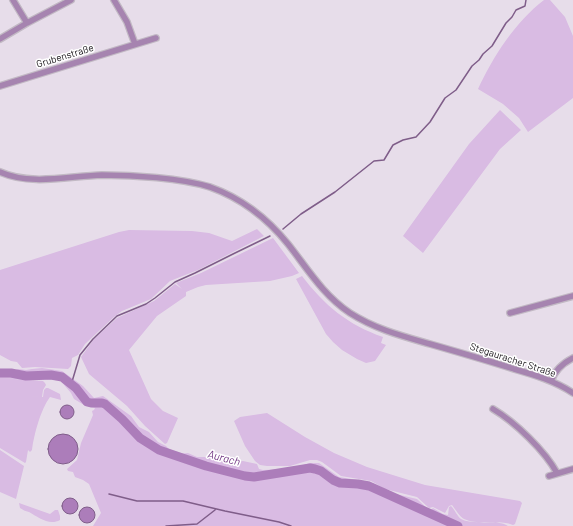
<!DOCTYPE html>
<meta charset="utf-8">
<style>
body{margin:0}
canvas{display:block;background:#e7ddea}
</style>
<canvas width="573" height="526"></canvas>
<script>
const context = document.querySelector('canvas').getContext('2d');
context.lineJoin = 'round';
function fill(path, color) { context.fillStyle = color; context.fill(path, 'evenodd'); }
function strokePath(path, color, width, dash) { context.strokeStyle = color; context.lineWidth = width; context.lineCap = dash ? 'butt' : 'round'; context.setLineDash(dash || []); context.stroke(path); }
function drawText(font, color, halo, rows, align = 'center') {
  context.font = font + ' Barlow,sans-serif'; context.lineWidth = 3; context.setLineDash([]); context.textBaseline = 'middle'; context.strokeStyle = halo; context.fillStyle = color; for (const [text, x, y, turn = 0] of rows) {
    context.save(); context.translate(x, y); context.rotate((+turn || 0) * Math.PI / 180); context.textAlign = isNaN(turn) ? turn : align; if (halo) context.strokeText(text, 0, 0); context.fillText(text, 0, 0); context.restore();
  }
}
fill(new Path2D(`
 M544,0H550L565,17L573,36V98L528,132L519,118L503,104L478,89C493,57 515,22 544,0Z
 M500,110L521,130L500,149L423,253L403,236L469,144Z
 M257,229L264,236L198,270L170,281L151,299L122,311L114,317L85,344L78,355L72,358L71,366L68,369L35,367L22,368L17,362L11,361L0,355V270L119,232L129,230L192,231L209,233L232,241Z
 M273,238L299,273L292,276L270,281L206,285L198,287L186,292V296L157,316L129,350L151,399L163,411L178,418L167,443L165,444L145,426L127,406L89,374L81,357L94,339L117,318L154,301L175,284L182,289L176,283L201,273Z
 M302,276C324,305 348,325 383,337L381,343L386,345L375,361L366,363L357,359L342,350L333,342L326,334L296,279Z
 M18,369L26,370L32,369L42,368L62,371L83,386L94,398L103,396L131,416L139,427L149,432L158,442L166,446L173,453L178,454L188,453L197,457H212L228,463L243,461L257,464L259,469L263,470L289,469L310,463H319L339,477L370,482L377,485L383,491L417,499L430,511L433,508L443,514L448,515L449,507L451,506C455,510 457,516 461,519C474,526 494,518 508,526H93L101,513L89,484L83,480L75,477L73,472L68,471L67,469L77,460L81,443L93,415L92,411L94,410L95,408L84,405L74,399L71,393L59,379L33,380L0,378V371H13Z
 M0,378L43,381L45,383L46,385L43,390L42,397L0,395Z
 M46,388H48L60,394L61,400L50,397C41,409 34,434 32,450L30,452L28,450L26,462L25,463L0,448V395L43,397L44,390Z
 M267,413L305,437L334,453L367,467L425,485L520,501L522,503L515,524L513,525C498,519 479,526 464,519C459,516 456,510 452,505L449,506L445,513L433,507L429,508L417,497L385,489L371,481L341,476L322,462L317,460H310L290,466H267L260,465L255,461L245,446L234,421L240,417Z
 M0,450L24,466L16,499L0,492Z
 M19,503L50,514L55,510H58L60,516V520C49,526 38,517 29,512C25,511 23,510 20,508Z`), '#d9bbe3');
const water = new Path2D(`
 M60 412a7 7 0 1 1 14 0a7 7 0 1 1-14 0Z
 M48 449a15 15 0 1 1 30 0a15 15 0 1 1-30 0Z
 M62 506a8 8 0 1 1 16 0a8 8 0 1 1-16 0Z
 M79 515a8 8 0 1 1 16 0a8 8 0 1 1-16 0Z`);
fill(water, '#ac7dba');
strokePath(water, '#7f5d89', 1);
strokePath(new Path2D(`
 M283,229L301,214L335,192L374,161L384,160L393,145L403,140L416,137L430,122L445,98L456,90L472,66L479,60L483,54L492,46L506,23L512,17L516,10L525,6L526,0
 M71,385L80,355L93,339L117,316L146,304L155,298L175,282L195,273L233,254L270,236
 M109,494L137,501H183L225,511L279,522L291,526
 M166,526L197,524L215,510`), '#7f5d89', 1.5);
strokePath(new Path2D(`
 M0,373H11L26,376L51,375L62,377L76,388L87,402L91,403H102L105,404L122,419L140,438L159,450L206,466L245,476L254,477L310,468L315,469L321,471L333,480L340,483L358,484L369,486L458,526`), '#ac7dba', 9);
const minor = new Path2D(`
 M13,0L27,23
 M114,0L127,22L135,44
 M0,39L27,23L71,0
 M0,86L156,38
 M0,172C31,186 69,176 102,175C133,175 181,178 210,187C241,198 267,218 288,244C307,268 323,295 350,313C375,329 402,336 430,344C458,352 486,360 514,369C535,375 555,381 573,393
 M510,313L573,296
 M551,381C555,370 563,363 573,358
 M493,409C515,422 545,451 557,473
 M549,476L573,469`);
strokePath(minor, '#c2b9c4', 8);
strokePath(minor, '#a684b0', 5.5);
drawText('10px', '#171318', '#fff', [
 ["Grubenstraße",65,56,-17],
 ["Stegauracher Straße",513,360,18]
]);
drawText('italic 11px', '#723783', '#fff', [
 ["Aurach",224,458,15]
]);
</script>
